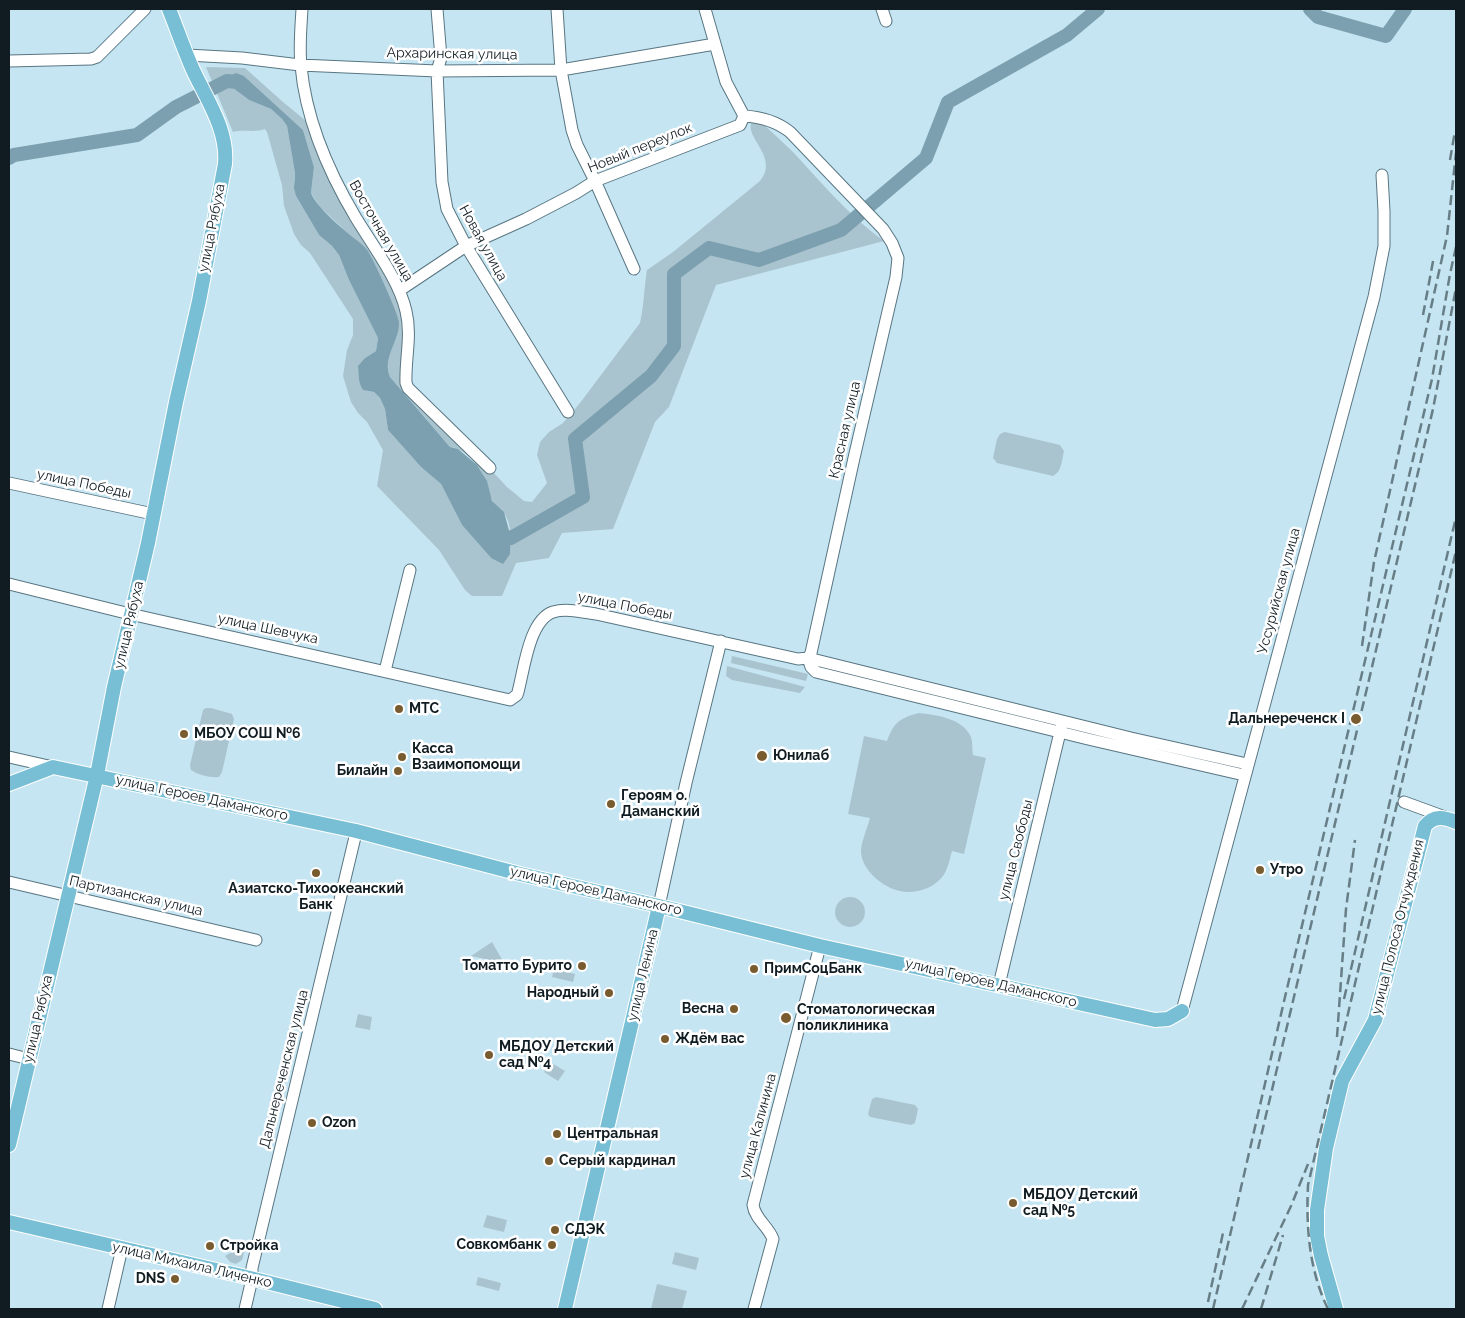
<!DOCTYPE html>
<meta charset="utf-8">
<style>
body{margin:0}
#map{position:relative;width:1465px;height:1318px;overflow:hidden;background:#c5e5f2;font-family:Raleway,sans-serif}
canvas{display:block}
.frame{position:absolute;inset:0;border:10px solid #101c21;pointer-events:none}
</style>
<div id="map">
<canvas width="1465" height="1318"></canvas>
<div class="frame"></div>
</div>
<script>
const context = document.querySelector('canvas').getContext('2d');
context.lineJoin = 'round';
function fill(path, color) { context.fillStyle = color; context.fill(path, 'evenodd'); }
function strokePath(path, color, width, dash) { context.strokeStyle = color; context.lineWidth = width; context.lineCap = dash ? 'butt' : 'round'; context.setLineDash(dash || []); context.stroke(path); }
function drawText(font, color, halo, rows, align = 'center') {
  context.font = font + ' Raleway,sans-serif'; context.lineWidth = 5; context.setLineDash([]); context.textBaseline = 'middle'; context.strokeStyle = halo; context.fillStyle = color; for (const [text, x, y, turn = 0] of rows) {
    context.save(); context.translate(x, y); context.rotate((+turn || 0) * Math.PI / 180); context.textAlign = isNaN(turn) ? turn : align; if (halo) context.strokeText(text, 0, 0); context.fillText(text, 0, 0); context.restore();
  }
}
fill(new Path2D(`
 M206,67L245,68L283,102L311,125L400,294L411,385L507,487L524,501L532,502L547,483L537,455L540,442L549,432L563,423L580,403L640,323C644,306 644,288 647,270L673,252L760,181C780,157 743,137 752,121L759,120C770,131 782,141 793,152C822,183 849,216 884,241L716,285L669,407L655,422L613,529L562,533L549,558L516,563L502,596H472L465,590L439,550L377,486L383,450L367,422L358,413L351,402L343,376L347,350L353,335V319L310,253L301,245L294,234L284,206L282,185L267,132L265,129C254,133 244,129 233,132ZM244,76L303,130L314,167L311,193L319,206L352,237L397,335C392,350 384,362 390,377L450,447C465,448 480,467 486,480C489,487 489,495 493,502C496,506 501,508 504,513C512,524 511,541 510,554L491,558L462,525L441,484L421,467L388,430L385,409L380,398L374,392L364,390L365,358L376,351L378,338L349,280L339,255L332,246L319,235L296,196L294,181L295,173L287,126L282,119L271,109L249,100L229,85Z
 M1005,432L1060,445L1064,451C1062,459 1062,472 1053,476L997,463L993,458L997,439L1000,434Z
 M732,656L808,674L806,681L731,663Z
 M727,666L805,687L800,693L732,680L726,676Z
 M206,708H211L232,714L234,719L222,772L219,777C211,778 198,775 191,770L190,765L203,710Z
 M919,713C936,715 961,718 970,735C973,740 972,749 973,755L986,758L964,854L952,851C949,862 947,875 937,882C928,890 912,894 900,891C884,888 862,871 861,852C861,842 867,829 870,818L848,814L864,736L887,741C894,722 900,718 919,713Z
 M835 912a15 15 0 1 1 30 0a15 15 0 1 1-30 0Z
 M492,942L504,963L471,956Z
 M554,969L575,974L573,982L552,977Z
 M358,1014L372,1017L370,1030L355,1027Z
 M550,1062L565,1071L558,1081L544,1072Z
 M876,1097L915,1105L918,1109L915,1123L911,1125L870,1117L868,1114L872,1099Z
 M487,1215L507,1220L504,1232L483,1227Z
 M242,1246L245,1249L242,1260L236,1264L230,1262L225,1256Z
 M675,1252L699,1258L696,1270L672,1264Z
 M478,1277L501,1283L499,1291L476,1285Z
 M657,1284L687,1291L682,1309H651Z`), '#aac4cf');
fill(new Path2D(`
 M236,73L244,76L303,130L314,167L311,193C316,207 343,229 355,239C360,243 366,247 369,253C374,261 399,315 399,323C399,343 382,357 390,377L450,447L458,449L477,465L487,481L492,501L504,512L511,538L510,554L503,564L491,558L462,525L441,484L421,467L388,430L385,409L380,398L374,392L363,390C358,383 359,375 358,366L365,358L376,351L378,338L349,280L339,255L332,246L319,235L296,196L294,188L295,173L287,126L282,119L271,109L249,100L229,85L227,81L232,75Z`), '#7ca0af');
strokePath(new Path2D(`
 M1310,9L1318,17L1386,36L1405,9
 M9,158L14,155L137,135L176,107L227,81L237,82L244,86
 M496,528L501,535L511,538L583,497L575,439L651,376L674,346V274L709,248L759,260L841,230L926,158L948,102L1067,35L1098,9`), '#7ca0af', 14);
const minor = new Path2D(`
 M302,9C301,27 299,47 301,66C306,121 328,171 356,218C373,246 399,280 406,311C412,336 405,358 406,383L408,388L490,468
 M437,9L441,58L437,71L442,182L447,209L466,246L568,412
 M557,9L561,70L572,130L577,145L595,181L634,269
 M705,9L726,82L744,116
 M882,9L886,21
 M187,55L242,58L300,65L437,71L561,70L715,44
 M9,61L91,59L97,57L145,9
 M744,116C762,117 776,121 790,132L883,229L892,243L898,258L896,277L854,458L811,653L808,658
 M400,290L466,246L526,219L576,193L595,181L740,125L744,116
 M9,483L153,514
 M9,584L130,614L510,700L517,695L518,692C524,670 529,620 553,612C566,608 582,612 596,614L798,659L808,658L1131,738L1247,764
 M808,658L811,667L816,672L1088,739L1244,775
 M385,671L410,570
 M9,757L53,767
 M1404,802L1445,817
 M9,882L256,940
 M659,906L686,783L721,641
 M999,985L1062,724
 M1182,1011L1374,297L1384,246V211L1382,175
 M9,1054L29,1059
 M108,1309L122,1248
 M245,1309L252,1279V1268L355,837
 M754,1309L773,1239C768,1226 755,1219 753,1205L820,946`);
const major = new Path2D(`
 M9,784L53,767L356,831L520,874L659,906L820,946L1155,1020L1168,1019L1182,1011
 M9,1145L97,775L114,687L148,543L176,402L199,301L225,164C228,130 207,100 193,70C184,50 177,29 169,9
 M9,1222L242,1276L375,1309
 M565,1309L659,906
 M1336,1309L1321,1256L1317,1236V1210L1326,1148L1342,1081L1375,1020L1425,826C1434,815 1444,817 1456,822`);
strokePath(minor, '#597682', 13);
strokePath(major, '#fff', 16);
strokePath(minor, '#fff', 11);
strokePath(major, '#78bfd6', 14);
strokePath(new Path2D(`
 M1450,160L1455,131
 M1423,315L1434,256
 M1362,646L1374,562L1447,236L1456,153
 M1344,999L1456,517
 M1337,1037L1346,909L1355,840
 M1258,1149L1433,409L1456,288
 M1208,1302L1223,1233
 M1213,1309L1285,997L1432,379L1450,274L1456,247
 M1242,1309L1291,1206L1308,1164
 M1261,1309L1283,1235
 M1328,1309C1309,1270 1306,1227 1308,1185L1456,551`), '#687e87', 2.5, [10, 5]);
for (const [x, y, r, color] of [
 [399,709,5,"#785b2e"],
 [1356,719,6,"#785b2e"],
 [184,734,5,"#785b2e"],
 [762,756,6,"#785b2e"],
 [402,757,5,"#785b2e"],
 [398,771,5,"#785b2e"],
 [611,804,5,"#785b2e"],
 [1260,870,5,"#785b2e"],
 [316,873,5,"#785b2e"],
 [582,966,5,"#785b2e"],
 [754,969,5,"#785b2e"],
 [609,993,5,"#785b2e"],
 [734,1009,5,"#785b2e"],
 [786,1018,6,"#785b2e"],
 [665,1039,5,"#785b2e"],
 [489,1055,5,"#785b2e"],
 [312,1123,5,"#785b2e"],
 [557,1134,5,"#785b2e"],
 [549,1161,5,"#785b2e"],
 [1013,1203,5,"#785b2e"],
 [555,1230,5,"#785b2e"],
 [552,1245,5,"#785b2e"],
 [210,1246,5,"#785b2e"],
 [175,1279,5,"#785b2e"]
]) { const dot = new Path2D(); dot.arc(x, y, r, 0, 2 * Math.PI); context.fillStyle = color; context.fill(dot); strokePath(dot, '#fff', 2); }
drawText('14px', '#101c21', '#fff', [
 ["Архаринская улица",452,54,1],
 ["Новый переулок",640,148,-22],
 ["улица Рябуха",212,228,-79],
 ["Восточная улица",381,231,60],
 ["Новая улица",483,243,61],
 ["Красная улица",845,430,-77],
 ["улица Победы",84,484,12],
 ["Уссурийская улица",1279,591,-75],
 ["улица Победы",625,606,11],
 ["улица Рябуха",129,625,-77],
 ["улица Шевчука",268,629,12],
 ["улица Героев Даманского",202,798,12],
 ["улица Свободы",1016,850,-76],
 ["улица Героев Даманского",596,891,13],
 ["Партизанская улица",136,896,13],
 ["улица Полоса Отчуждения",1398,927,-76],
 ["улица Ленина",643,975,-77],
 ["улица Героев Даманского",991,983,13],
 ["улица Рябуха",38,1019,-77],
 ["Дальнереченская улица",284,1069,-76],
 ["улица Калинина",758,1126,-75],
 ["улица Михаила Личенко",192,1265,13]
]);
drawText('bold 14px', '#101c21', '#fff', [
 ["МТС",409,709],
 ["Дальнереченск I",1345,719,"right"],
 ["МБОУ СОШ №6",194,734],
 ["Касса",412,749],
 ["Взаимопомощи",412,765],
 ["Юнилаб",773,756],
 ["Билайн",388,771,"right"],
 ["Героям о.",621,796],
 ["Даманский",621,812],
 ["Утро",1270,870],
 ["Азиатско-Тихоокеанский",316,889,"center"],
 ["Банк",316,905,"center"],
 ["Томатто Бурито",572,966,"right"],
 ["ПримСоцБанк",764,969],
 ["Народный",599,993,"right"],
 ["Весна",724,1009,"right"],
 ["Стоматологическая",797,1010],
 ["поликлиника",797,1026],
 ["Ждём вас",675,1039],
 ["МБДОУ Детский",499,1047],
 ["сад №4",499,1063],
 ["Ozon",322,1123],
 ["Центральная",567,1134],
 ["Серый кардинал",559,1161],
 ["МБДОУ Детский",1023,1195],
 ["сад №5",1023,1211],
 ["СДЭК",565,1230],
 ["Совкомбанк",542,1245,"right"],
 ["Стройка",220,1246],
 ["DNS",165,1279,"right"]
], 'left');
</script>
